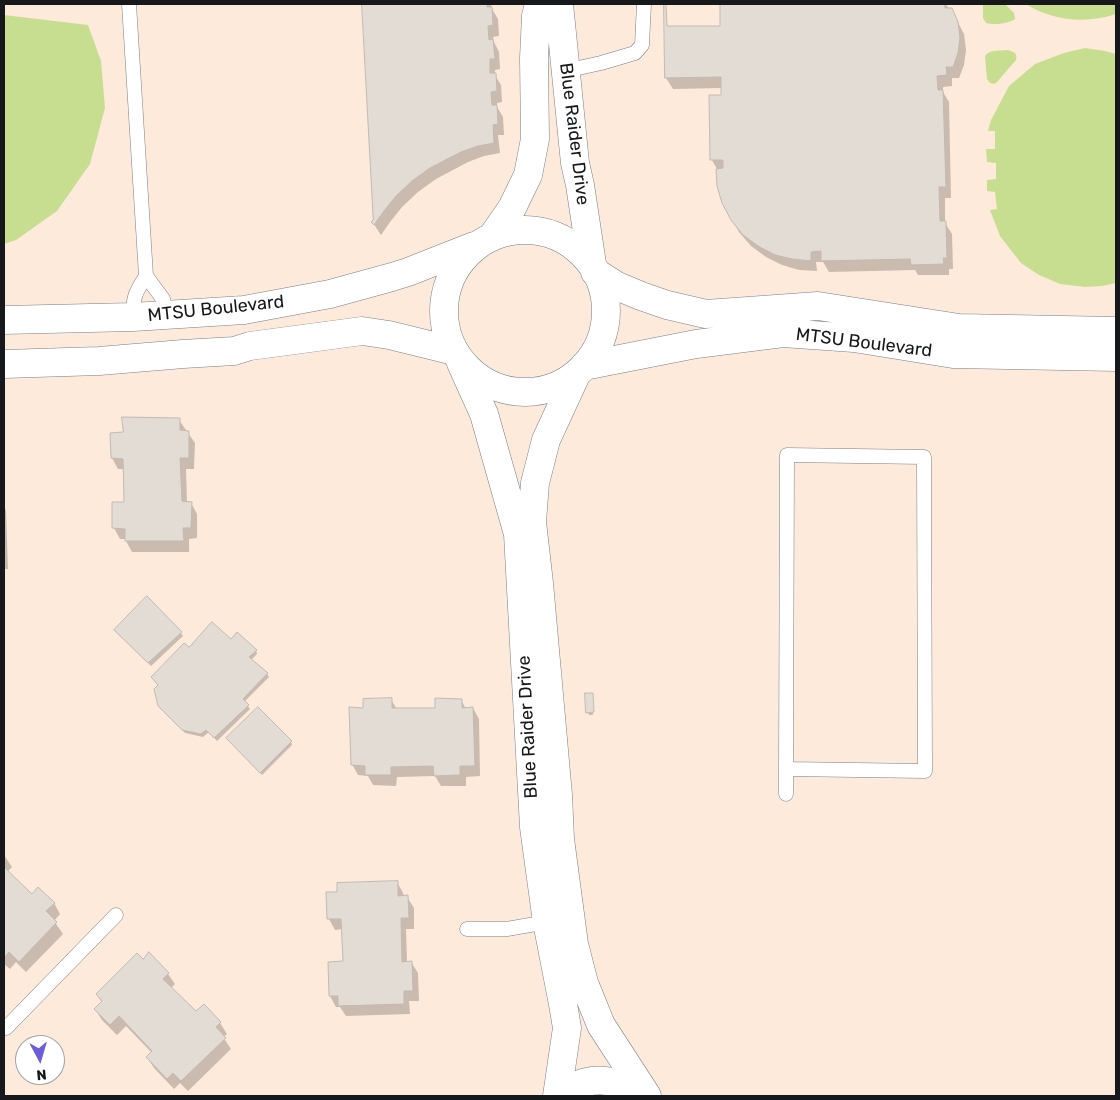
<!DOCTYPE html>
<style>
body{margin:0}
#map{position:relative;width:1120px;height:1100px;overflow:hidden;background:#f4f8fe;font-family:Rubik,sans-serif}
canvas{display:block}
.frame{position:absolute;inset:0;border:5px solid #17181b;pointer-events:none}
.north{position:absolute;left:15px;top:1035px;width:50px;height:50px;box-sizing:border-box;background:#fff;border:1px solid #a2a3a4;border-radius:50%;rotate:174deg;font-size:14px;font-weight:700;line-height:20px;text-align:center;color:#17181b}
.north::after{content:'';display:block;margin:auto;width:18px;height:22px;background:#6b5ed8;clip-path:polygon(50% 0,100% 100%,50% 72%,0 100%)}
</style>
<div id="map">
<canvas width="1120" height="1100"></canvas>
<div class="frame"></div>
<div class="north">N</div>
</div>
<script>
const context = document.querySelector('canvas').getContext('2d');
context.lineJoin = 'round';
function fill(path, color) { context.fillStyle = color; context.fill(path, 'evenodd'); }
function strokePath(path, color, width, dash) { context.strokeStyle = color; context.lineWidth = width; context.lineCap = dash ? 'butt' : 'round'; context.setLineDash(dash || []); context.stroke(path); }
function drawText(font, color, halo, rows, align = 'center') {
  context.font = font + ' Rubik,sans-serif'; context.lineWidth = 5; context.setLineDash([]); context.textBaseline = 'middle'; context.strokeStyle = halo; context.fillStyle = color; for (const [text, x, y, turn = 0] of rows) {
    context.save(); context.translate(x, y); context.rotate((+turn || 0) * Math.PI / 180); context.textAlign = isNaN(turn) ? turn : align; if (halo) context.strokeText(text, 0, 0); context.fillText(text, 0, 0); context.restore();
  }
}
fill(new Path2D(`
 M4,4H1116V1096H4ZM25,1045H55V1075H25Z`), '#fdeada');
fill(new Path2D(`
 M983,4H1005L1014,13L1015,19C1008,24 994,25 986,23L983,18Z
 M1026,4H1116V14C1087,24 1052,21 1026,4Z
 M4,15L88,25L101,61L105,108L90,164L57,211L16,240L4,244Z
 M1085,48L1105,51L1116,54V283L1102,286L1085,287L1060,284L1039,275L1021,263L1000,236L990,210L997,209L995,192L987,191V180L996,179V163L987,162L986,149H995V131H988L991,120L1009,86L1035,64L1064,53Z
 M1008,50C1014,52 1018,53 1016,60L997,82L994,84L990,83L987,79L985,56C990,49 1000,51 1008,50Z`), '#c7de91');
fill(new Path2D(`
 M363,4H491L492,9L498,19L499,36L493,37L494,42L499,52L500,69L495,70V75L501,85L502,102L497,103V107L503,117L504,135H498L500,153L484,156L468,162L436,179L418,192L402,207L390,222L381,235L373,223L374,221Z
 M721,4H946L949,9H951L964,34L966,50L964,65L959,78H952V86L943,87V92L949,102L951,198H945V223L952,234L953,269H949V275H918L915,270L829,272L823,262H816L817,271L799,270L782,265L766,257L751,246L739,232L723,203L717,169L712,160L722,96V88L673,89L666,78L721,27Z
 M179,420L195,443L194,469H186L187,502L191,503L197,514V538L189,539V552H132L126,541V539H120L114,528L125,503L124,469H118L112,458L124,433Z
 M4,506L6,511L8,569H4Z
 M118,633H181L183,636L151,666Z
 M231,640L256,650L257,654L251,660L267,674L269,677L244,702L250,709L217,741L209,732L203,737L185,733L162,709L189,648Z
 M592,694L593,696H592L593,715H589L588,712Z
 M391,700L397,709H436L461,700L466,709L473,708L479,719L480,776L466,777V786H441L435,776L397,777L396,786L373,785L368,776L358,775L352,764L364,709Z
 M227,738L291,742L292,745L262,775Z
 M4,855L12,867L7,872L32,895L54,903L60,914L54,921L63,934L26,972L16,962L10,969L4,964Z
 M397,882L403,893L404,897H407L414,908V929H406L407,962H411L418,973L419,1001H409L410,1014L346,1016L340,1007H336L330,996L344,963L343,929L335,930L329,919L338,893Z
 M143,960L168,974L175,984L171,988L195,1013L203,1005L220,1023L227,1034L223,1037L231,1049L188,1091L180,1083L174,1089L154,1068L147,1057L152,1053L126,1026L117,1035L102,1020L95,1009L102,1003L97,994Z`), '#0003');
const building = new Path2D(`
 M362,4H487V7H492L493,25L488,26L489,40L493,39L495,59H490V73H496L497,91L491,92L492,105H497L498,124L493,125L494,143L478,146L461,152L430,168L412,181L396,196L384,211L374,225L371,222L373,220Z
 M664,4H666L667,26H720V4H945V8H952L958,22L960,38L958,53L953,67H946L947,75L937,76L938,90H943L946,187H939L940,221H946L947,258H943L944,264L911,265L910,259L821,261V251L811,252V261L792,259L775,255L758,246L743,235L731,220L722,203L717,186L716,169L723,168V160H710L709,95H721V77L665,78Z
 M122,417L180,418V430L189,431V458H180L182,501L192,502L191,528H183L184,541H125V529L112,528V502H124L123,459L111,458L110,433L123,432Z
 M147,596L182,632L148,663L114,630Z
 M212,622L231,639L237,632L257,650L249,657L268,673L243,699L249,705L214,738L206,730L201,734L182,730L158,706L154,689L158,685L151,677L184,643L189,647Z
 M585,693H593L594,712L586,713Z
 M392,698V708H435V698L462,699V708L473,707L475,766H460V775L434,776L433,766L391,767V775H365V766L351,765L349,707L363,708V699Z
 M258,707L292,741L260,773L226,738Z
 M4,867L32,894L38,887L55,903L46,911L57,922L19,962L9,952L4,958Z
 M398,881V896L408,895L409,918H401L402,962L412,961L413,991H404V1004L338,1006V996H329L328,962L343,961L341,919H327L326,892H337V883Z
 M149,952L169,973L163,979L196,1011L204,1004L221,1022L216,1027L226,1038L181,1081L173,1073L167,1079L146,1057L152,1051L119,1016L110,1025L94,1009L102,1001L96,994L137,953L143,959Z`);
fill(building, '#e2dcd5');
strokePath(building, '#c1bbb4', 1);
const service = new Path2D(`
 M129,4L146,276
 M565,71L601,63L635,53L642,45L644,4
 M133,317C133,297 135,293 146,276L163,299L167,315
 M786,794V769L787,455L924,457L925,771L786,769
 M467,929H507L547,922
 M6,1028L116,915`);
const minor = new Path2D(`
 M559,4L575,163L580,185L592,264
 M444 311a81 81 0 1 1 162 0a81 81 0 1 1-162 0Z
 M492,237L512,208L528,175L535,139L534,58L536,16L539,4
 M595,272L617,286L641,296L667,305L706,314L818,306L959,328L1116,331
 M4,320L133,317L244,310L330,294L392,277L408,272L474,246
 M461,363L484,414L518,534L534,827L547,922L563,1004L567,1028L557,1096
 M4,364L99,361L183,354L234,351L250,346L362,331L389,335L454,351
 M584,366L696,344L783,333L854,338L953,354L1116,357
 M576,375L546,440L535,483L532,522L539,583L558,795L560,839L574,944L584,983L601,1025L647,1096
 M563,1096C586,1072 615,1081 643,1090`);
strokePath(service, '#7a7e85', 15);
strokePath(minor, '#7a7e85', 29);
strokePath(service, '#fff', 14);
strokePath(minor, '#fff', 28);
drawText('18px', '#17181b', '#fff', [
 ["Blue Raider Drive",574,134,83],
 ["MTSU Boulevard",216,309,-6],
 ["MTSU Boulevard",864,343,7],
 ["Blue Raider Drive",528,727,-93]
]);
</script>
